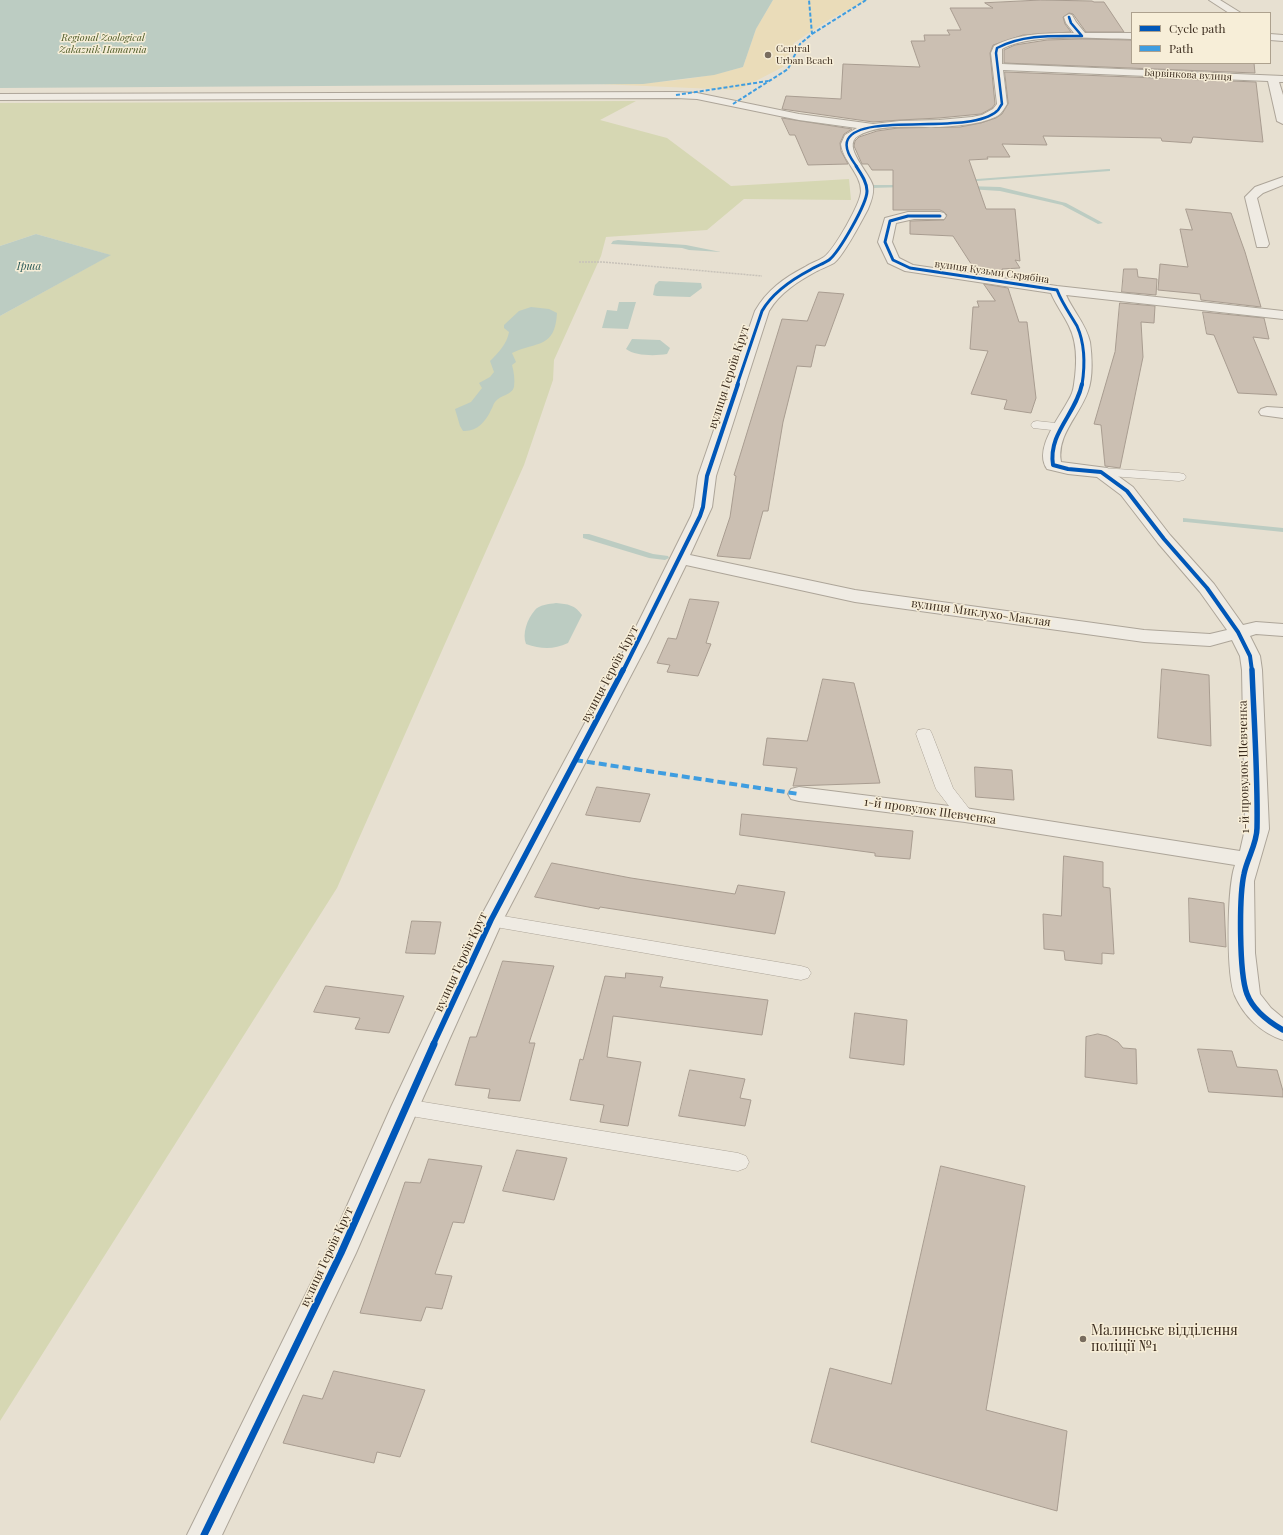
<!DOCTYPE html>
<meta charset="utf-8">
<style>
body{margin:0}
#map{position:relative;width:1283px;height:1535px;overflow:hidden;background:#e7e0d1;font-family:"Playfair Display",serif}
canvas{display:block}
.legend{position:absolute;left:1131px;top:12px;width:140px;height:52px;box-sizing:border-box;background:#f7eed8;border:1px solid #ada18e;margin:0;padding:5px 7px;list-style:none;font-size:12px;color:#3d2e20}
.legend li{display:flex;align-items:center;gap:8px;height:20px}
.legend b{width:20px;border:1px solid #ada18e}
</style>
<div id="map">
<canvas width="1283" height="1535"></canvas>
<ul class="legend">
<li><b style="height:5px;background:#0057b8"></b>Cycle path</li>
<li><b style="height:5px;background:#3f9de0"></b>Path</li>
</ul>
</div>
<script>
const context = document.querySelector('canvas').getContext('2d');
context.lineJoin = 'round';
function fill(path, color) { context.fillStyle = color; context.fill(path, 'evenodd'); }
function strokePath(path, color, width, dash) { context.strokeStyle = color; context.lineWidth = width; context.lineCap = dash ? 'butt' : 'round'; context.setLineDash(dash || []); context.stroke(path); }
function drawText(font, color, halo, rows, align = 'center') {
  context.font = font + ' "Playfair Display",serif'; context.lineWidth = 3; context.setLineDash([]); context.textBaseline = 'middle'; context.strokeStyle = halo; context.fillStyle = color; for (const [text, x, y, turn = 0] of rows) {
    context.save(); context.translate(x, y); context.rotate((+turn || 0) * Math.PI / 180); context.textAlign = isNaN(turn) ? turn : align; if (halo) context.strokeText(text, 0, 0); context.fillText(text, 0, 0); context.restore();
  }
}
fill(new Path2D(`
 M636,101L600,120L667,138L731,186L849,179L851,200L744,199L707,230L606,237L601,256L554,360L553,380L524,465L337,888L0,1421V316L110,255L36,234L0,246V103Z`), '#d6d7b3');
fill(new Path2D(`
 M773,0H868L830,19L794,43L783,67L738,90L599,84C648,84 696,81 743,67L756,29Z`), '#eadcb9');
fill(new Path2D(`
 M0,0H773L756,29L743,67L714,75L643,84L0,88Z
 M36,234L111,255L0,316V246Z
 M618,240L686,245L721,252L689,250L682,248L611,244L613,241Z
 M659,281L701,283L702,288L690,297L657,296L653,295L655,285Z
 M619,302H636L628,329L602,328L607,310L617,311Z
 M531,307L549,309L557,313C555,349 537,341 512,353L516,362L512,365C514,372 515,380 514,387C512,395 500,395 495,402C493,404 493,407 491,410C486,421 477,432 463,431L460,426L455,409L471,402L482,388L479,383L490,377L494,372L490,361C498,353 507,344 509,332L504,328V325L519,311Z
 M632,339L660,340L670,348L667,354C655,356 635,356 626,349Z
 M556,603C568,604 575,605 582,615L568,643C553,650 541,649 526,644C522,634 527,619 535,610C539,605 549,604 556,603Z`), '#bcccc2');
fill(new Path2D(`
 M1108,169H1110V171L964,182L962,181L964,180Z
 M873,185H905L907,186L905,187L871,188V186Z
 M966,186L1000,187L1066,203L1103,223L1098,224L1062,205L1000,191L968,189L966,188Z
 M1183,518L1283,528V532L1186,522H1183Z
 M583,534H589L653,554L668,556L669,558L665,560L649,558L583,538Z`), '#bcccc2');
const building = new Path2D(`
 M1041,0L1092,1L1094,2H1104L1124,32H1086L1073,14L1069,13L1063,17L1065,24L1071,32L1023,35L993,45L990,53L995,104L992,108L981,114L939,118L900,120L873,122L782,109L786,96L841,99L843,64L920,67L911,41H925L924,35H950L947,30H961L950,8H993L985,3Z
 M1083,39L1131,40L1132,42V63H1254L1255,73L1004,63V50L1015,45L1047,40Z
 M1005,72L1256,82L1263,142L1193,137L1191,143L1162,141L1161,138L1043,136L1047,145L1002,144L1010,157H987L988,159L969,160L986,209H1015L1020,261L1015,260L1020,268L1002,269L1004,277L977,273L953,236L910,234V221L944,220L947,215L944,212L940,210H893V170H872L868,164H862L854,146L855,141L859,137L877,131L898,128L960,127L981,123L996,118L1002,114L1008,104Z
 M782,118L852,129L844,134L840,143L841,151L848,164L808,165L795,135H790Z
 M1186,209L1231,213L1245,252L1261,307L1201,300L1200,294L1158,290L1160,264L1188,267L1180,229L1192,230Z
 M1124,269H1137L1138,277L1157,279L1156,295L1122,292Z
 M984,284L1008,288L1019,322H1027L1036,398L1031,413L1004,409L1007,400L971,394L988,351L970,349L973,307H979L977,301H995Z
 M819,292L844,294L825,346L816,345L811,367L797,366L783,422L768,511H763L750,559L717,556L730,517L736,476L734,475L782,319L807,321Z
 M1120,303L1155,306L1154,323L1141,322L1143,357L1120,468L1105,466L1101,425L1094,424L1115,352Z
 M1203,312L1264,318L1269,339L1253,337L1277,395L1238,393L1214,335L1207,334Z
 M690,599L719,602L706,643L711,644L698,676L667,672L670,665L657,663L668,638L676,639Z
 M1162,669L1209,675L1211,746L1158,738Z
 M823,679L854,683L880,783L793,786L797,768L763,765L767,738L807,741Z
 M975,767L1012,770L1014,800L976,797Z
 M597,787L650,794L640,822L586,815Z
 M742,814L913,831L910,859L875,856V853L740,835Z
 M1064,856L1103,862V887L1110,888L1114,954L1102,953V964L1065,960L1064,951L1044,949L1043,914L1061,916Z
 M552,863L631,878L735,894L738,885L785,892L775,934L600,907L599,909L535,897Z
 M1189,898L1224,903L1226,947L1190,942Z
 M412,921L441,922L435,954L406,953Z
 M503,961L554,966L529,1043H535L520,1101L488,1098L490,1089L455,1085L470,1037H476Z
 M626,973L663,977L660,987L768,1000L762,1035L613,1016L607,1057L641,1062L628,1126L600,1122L604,1105L570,1100L580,1059L583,1060L605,976L625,978Z
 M326,986L404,996L389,1033L355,1029L360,1018L314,1012Z
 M855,1013L907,1020L904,1065L850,1058Z
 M1098,1034L1107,1036L1118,1042L1123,1048L1136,1049L1137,1084L1085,1077L1086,1037Z
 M1198,1049L1232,1051L1237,1067L1277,1070L1283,1091V1097L1209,1092Z
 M690,1070L745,1079L740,1098L751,1100L745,1126L679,1116Z
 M517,1150L567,1158L554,1200L503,1191Z
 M429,1159L482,1166L464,1223L453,1222L435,1274L452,1276L442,1309L426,1307L421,1321L360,1313L405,1182L420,1183Z
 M941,1166L1025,1186L986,1410L1067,1431L1057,1511L811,1442L830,1368L891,1384Z
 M334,1371L425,1390L400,1457L377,1452L374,1463L283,1443L303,1395L322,1399Z`);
fill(building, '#cbbfb2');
strokePath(building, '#a89c90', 1);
const lane = new Path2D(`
 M1037,421L1065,424L1067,427L1065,430L1061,431L1033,428L1031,425L1033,422Z
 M1101,468L1179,473L1184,474L1186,477L1184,480L1179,481L1096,475L1094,472L1096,469Z
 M924,729L930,730L932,734L953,788L974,815L971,819L965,820L959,819L936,789L916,734L918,730Z
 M491,914L801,966L808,968L811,973L808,978L801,980L484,925L482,920L484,915Z
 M405,1099L738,1153L746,1156L749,1162L746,1168L738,1171L405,1115L397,1113L394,1107L397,1101Z`);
const street = new Path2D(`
 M1209,0H1220L1241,13H1229Z
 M1069,14L1072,15L1076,22L1085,33H1132V39C1096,39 1033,32 1002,49V64L1283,76V82H1279L1283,95V124L1277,121L1268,81L1003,70L1007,104C1005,107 1003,111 1000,114C995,118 987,120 981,122C967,125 953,126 939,127C916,128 879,123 858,136C841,146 870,173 873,186C874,194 871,202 868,209C861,222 844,255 834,263C829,266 823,268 817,271C799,281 780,292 769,311L716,476L712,507L690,555L855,590L1144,630L1210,634L1227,630L1200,592L1158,543L1121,495L1097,477L1068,474L1047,469C1032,447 1064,413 1072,393C1074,388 1074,383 1075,377C1077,360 1077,342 1069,326C1064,315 1056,305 1051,293L905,271L888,263L878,242L885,218L908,212H940L944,213L946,216L944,219H914L896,223L892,242L899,258L913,265L1057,286L1283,311V319L1066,295C1073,311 1086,324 1090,342C1092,357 1093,377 1088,391C1080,415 1056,435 1061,462L1107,468L1133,487L1170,535L1214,584L1243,625L1256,622L1283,624V636L1256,634L1250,636L1260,656L1262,670L1269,829L1254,881L1255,953L1260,994L1271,1008L1283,1018V1040C1261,1033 1244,1016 1235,996C1226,975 1227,887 1235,865L965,822L799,801L791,799L788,794L791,789L799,787L965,808L1240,851L1245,829L1242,670L1240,656L1232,640L1210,646L1144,642L855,602L686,565L649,641L503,920L419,1107L356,1253L222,1535H187L326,1253L391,1107L479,920L629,641L691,516L694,507L698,476L755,311C767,290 784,278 805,267C811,263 818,261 824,257C834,250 861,203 861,191C861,174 843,161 841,144L845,135L857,128L799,120L697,99L676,98L0,100V94L676,92L697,93L799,114L873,124L900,121L939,120L972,117L982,115L993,109L997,104L991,53L994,46C1018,33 1047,33 1074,33L1066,23L1064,17Z
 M1270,34L1283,35V41L1270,40Z
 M1283,177V185L1263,193L1257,198L1269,244L1267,247H1257L1245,197L1255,187Z
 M1267,407L1283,408V418L1261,415L1259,412L1261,409Z`);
strokePath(lane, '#ada599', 1);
strokePath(street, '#ada599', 2);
strokePath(new Path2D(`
 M579,262H603L762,276`), '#c8c2b9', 1.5, [2, 1]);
fill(lane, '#efebe3');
fill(street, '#efebe3');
strokePath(new Path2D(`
 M812,34L866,0
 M676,95L768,81
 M733,104L788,69L800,44L812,34L809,0`), '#3f9de0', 2, [4, 2]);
strokePath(new Path2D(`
 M575,760L799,794`), '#3f9de0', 4, [8, 4]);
strokePath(new Path2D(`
 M857,167C852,160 843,148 848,139C863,112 970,136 997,111C999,110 1000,106 1002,104L996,53L997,48C1023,34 1054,36 1082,36L1071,23L1069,17`), '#0057b8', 2.5);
strokePath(new Path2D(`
 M940,216H908L890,221L885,242L893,260L910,268L1057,290C1062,303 1070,314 1077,326C1085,344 1085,366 1082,385
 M737,385L762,311C773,292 791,280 810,270C816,266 823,264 829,260C839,252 867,204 867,191C867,182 861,174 856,166`), '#0057b8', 3);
strokePath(new Path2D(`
 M1082,384C1076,414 1048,433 1053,465L1068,469L1101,472L1127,491L1164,539L1207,588L1238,632L1250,656L1252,671
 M623,671L700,516L703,507L707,476L738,384`), '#0057b8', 4);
strokePath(new Path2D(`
 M1252,670C1254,722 1258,775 1257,828C1257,844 1247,858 1244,874C1239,897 1239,973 1247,994C1253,1010 1269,1022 1283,1030
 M433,1045L491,920L623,670`), '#0057b8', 5.5);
strokePath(new Path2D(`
 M204,1535L341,1253L434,1044`), '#0057b8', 7);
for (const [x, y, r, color] of [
 [768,55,4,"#786c5e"],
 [1083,1339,4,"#786c5e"]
]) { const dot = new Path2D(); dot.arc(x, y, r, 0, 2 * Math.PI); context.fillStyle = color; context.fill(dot); strokePath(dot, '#f7eed8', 1.5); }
drawText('italic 10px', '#4d5a26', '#f7eed8', [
 ["Regional Zoological",103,38],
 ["Zakaznik Hamarnia",103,50]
]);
drawText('10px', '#3d2e20', '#f7eed8', [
 ["Central",776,49],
 ["Urban Beach",776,61]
], 'left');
drawText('10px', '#3d2e20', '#f7eed8', [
 ["Барвінкова вулиця",1188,75,3],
 ["вулиця Кузьми Скрябіна",992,272,8]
]);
drawText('italic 11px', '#2f5d5a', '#f7eed8', [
 ["Ірша",29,267]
]);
drawText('12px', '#3d2e20', '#f7eed8', [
 ["вулиця Героїв Крут",729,377,-72],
 ["вулиця Миклухо-Маклая",981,613,8],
 ["вулиця Героїв Крут",610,674,-62],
 ["1-й провулок Шевченка",1244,767,-91],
 ["1-й провулок Шевченка",930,811,8],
 ["вулиця Героїв Крут",461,962,-65],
 ["вулиця Героїв Крут",327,1257,-65]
]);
drawText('14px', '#3d2e20', '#f7eed8', [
 ["Малинське відділення",1091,1331],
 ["поліції №1",1091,1347]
], 'left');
</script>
